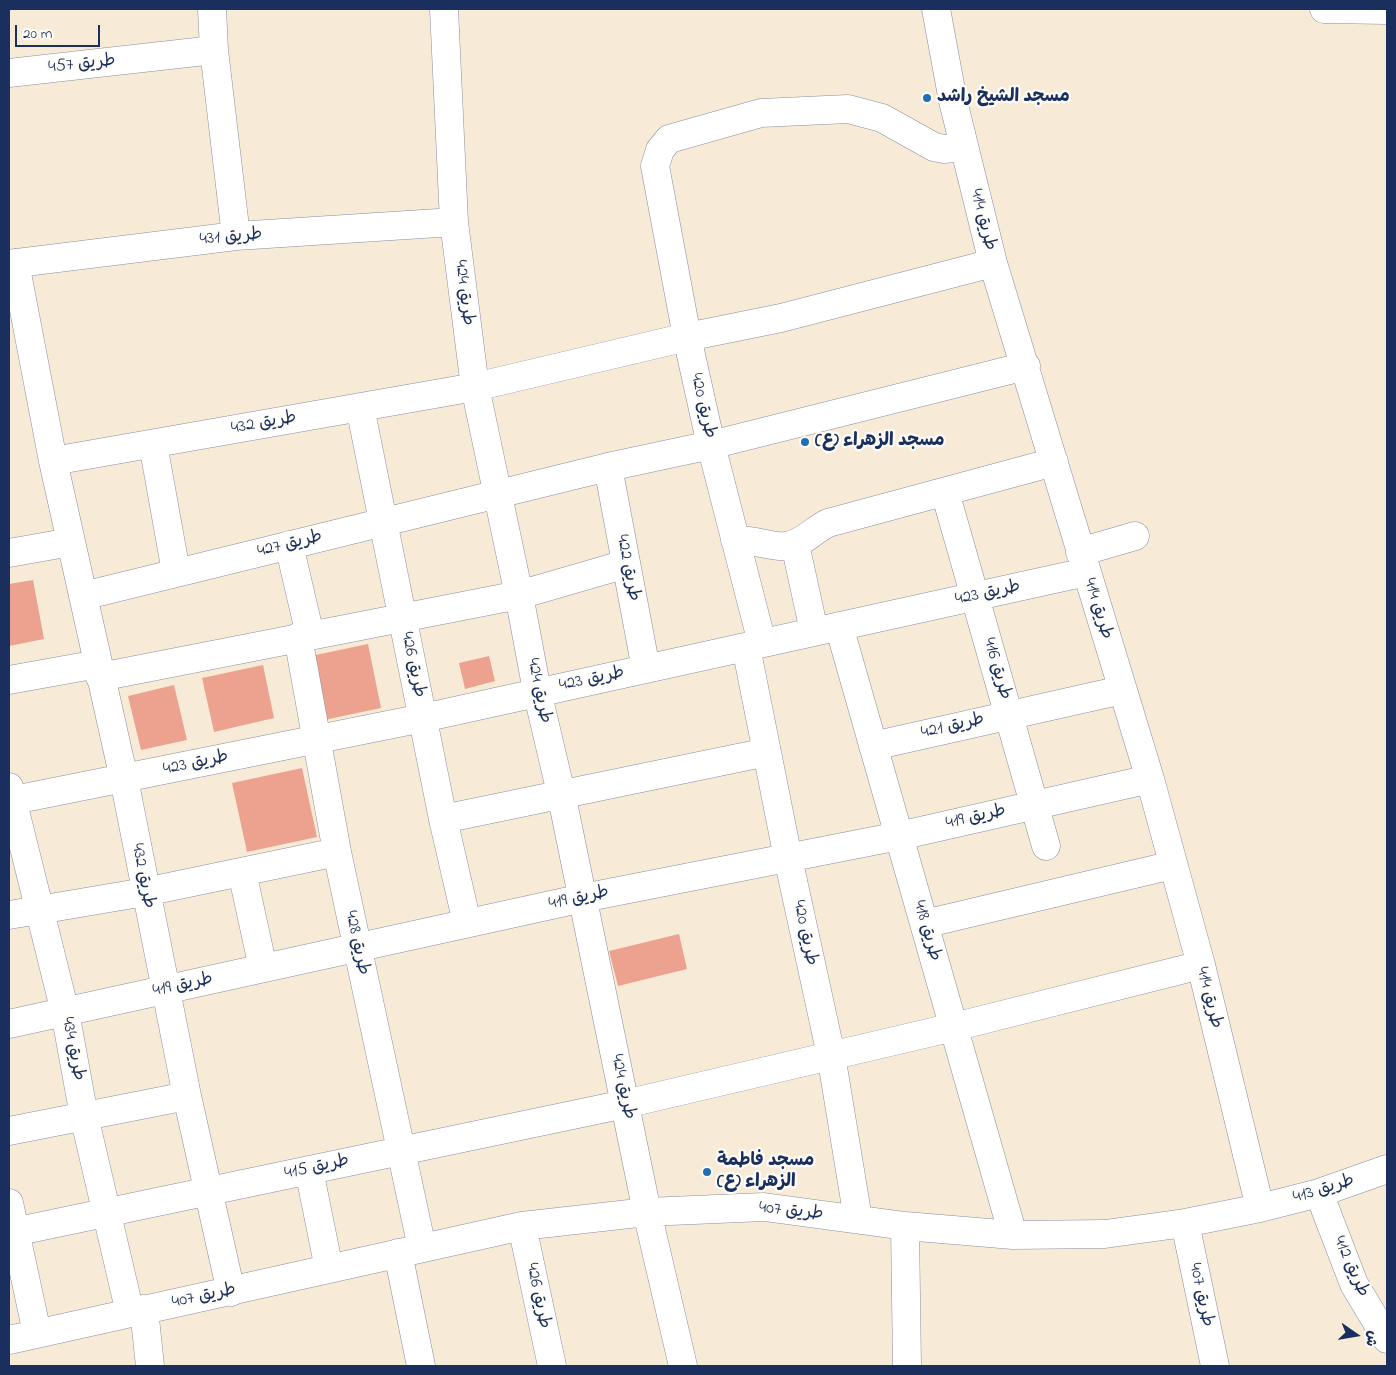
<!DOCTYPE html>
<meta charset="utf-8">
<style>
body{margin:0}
#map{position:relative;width:1396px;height:1375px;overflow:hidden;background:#f7ebd8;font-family:"Indie Flower","Playpen Sans Arabic",sans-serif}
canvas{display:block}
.frame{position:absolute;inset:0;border:10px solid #1b2f5e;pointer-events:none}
.north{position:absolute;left:1331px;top:1310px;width:50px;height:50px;-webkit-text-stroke:4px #fdfcf7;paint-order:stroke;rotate:103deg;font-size:14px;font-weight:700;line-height:20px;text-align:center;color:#1b2f5e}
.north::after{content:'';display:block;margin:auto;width:18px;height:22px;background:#1b2f5e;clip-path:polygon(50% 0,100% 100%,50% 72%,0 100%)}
.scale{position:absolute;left:15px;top:25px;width:85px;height:22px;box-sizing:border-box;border:2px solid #1b2f5e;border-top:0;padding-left:6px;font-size:15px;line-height:18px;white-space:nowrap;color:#1b2f5e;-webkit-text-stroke:4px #fdfcf7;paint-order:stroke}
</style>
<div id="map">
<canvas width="1396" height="1375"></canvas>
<div class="frame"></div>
<div class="north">ش</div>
<div class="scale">20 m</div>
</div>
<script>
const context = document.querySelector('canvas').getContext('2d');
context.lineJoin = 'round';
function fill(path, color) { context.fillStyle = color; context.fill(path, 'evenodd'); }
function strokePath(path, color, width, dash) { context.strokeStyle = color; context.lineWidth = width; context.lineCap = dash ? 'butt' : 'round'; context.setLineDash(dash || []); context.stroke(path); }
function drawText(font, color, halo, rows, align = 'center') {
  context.font = font + ' "Indie Flower","Playpen Sans Arabic",sans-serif'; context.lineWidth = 4.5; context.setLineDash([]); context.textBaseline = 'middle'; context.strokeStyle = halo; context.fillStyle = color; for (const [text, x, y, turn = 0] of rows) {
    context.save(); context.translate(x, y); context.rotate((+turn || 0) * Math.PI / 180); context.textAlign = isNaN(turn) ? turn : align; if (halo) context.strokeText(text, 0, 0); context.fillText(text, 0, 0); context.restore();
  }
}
fill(new Path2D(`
 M33,580L44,639L9,646V584Z
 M368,644L381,708L324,720L311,656Z
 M489,656L495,681L465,689L459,663Z
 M263,665L274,718L214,732L202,678Z
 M174,685L187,740L141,750L128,696Z
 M302,768L317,837L247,852L232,783Z
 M679,934L687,969L618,986L609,951Z`), '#eca28e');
const minor = new Path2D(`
 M212,9L214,50L236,236
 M444,9L454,222L475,387L519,595L537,691L561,793L647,1212L683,1366
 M936,9L953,101L993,263L1150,779L1201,965L1260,1208
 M1324,9L1387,10
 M9,73L214,50
 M15,263L53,461L124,779L187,1096L231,1292
 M9,264L236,236L454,222
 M360,407L443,819L467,923
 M153,444L176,572
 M53,461L475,387L687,337L781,318L993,263
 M608,467L646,669
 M945,492L1046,846
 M735,540C753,539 773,548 786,546C803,544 813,530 828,523L1054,462
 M795,544L814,631
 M289,545L310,635
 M1080,552L1135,536
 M9,553L71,542
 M83,596L608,467L711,445L1026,366
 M839,626L1013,1235
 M298,637L337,852L422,1248
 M762,643L711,445L687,337L655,166L660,150L669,139L761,113L848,109L882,118L934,147L944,149L964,147
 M746,647L788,858L831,1055L858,1219
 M100,677L519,595L626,564
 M9,680L98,664
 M873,746L1122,690
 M9,787L65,1012L84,1116L130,1313
 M9,801L423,718L1086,572
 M443,819L767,752
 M242,872L263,968
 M9,915L145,892L337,852
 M924,924L1173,865
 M9,1024L583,898L899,836L1150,779
 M9,1131L187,1096
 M309,1170L329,1269
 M1319,1193L1354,1284L1387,1339
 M9,1203L37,1333
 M1185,1223L1215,1366
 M522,1226L552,1366
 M905,1226L907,1366
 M9,1233L625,1104L954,1027L1201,965
 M398,1253L421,1366
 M144,1309L150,1366
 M9,1340L522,1226L647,1212L764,1207L905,1226L1013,1235L1105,1234L1185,1223L1260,1208L1319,1193L1387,1169`);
strokePath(minor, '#898d9b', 29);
strokePath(minor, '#fff', 28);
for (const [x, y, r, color] of [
 [927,98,5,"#1f6fb2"],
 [805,442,5,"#1f6fb2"],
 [707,1172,5,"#1f6fb2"]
]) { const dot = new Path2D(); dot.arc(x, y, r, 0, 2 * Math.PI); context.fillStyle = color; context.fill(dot); strokePath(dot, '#fdfcf7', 2); }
drawText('18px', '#1b2f5e', '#fdfcf7', [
 ["طريق 457",82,65,-6],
 ["طريق 414",982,220,76],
 ["طريق 431",231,238,-5],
 ["طريق 424",463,293,83],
 ["طريق 420",702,406,77],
 ["طريق 432",264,424,-10],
 ["طريق 427",290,545,-14],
 ["طريق 422",627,568,79],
 ["طريق 423",988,594,-12],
 ["طريق 414",1097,609,73],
 ["طريق 426",412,665,78],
 ["طريق 416",996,669,74],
 ["طريق 423",592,680,-12],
 ["طريق 424",538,691,78],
 ["طريق 421",953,727,-13],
 ["طريق 423",196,764,-12],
 ["طريق 419",976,818,-13],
 ["طريق 432",142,876,79],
 ["طريق 419",579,899,-12],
 ["طريق 418",926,931,74],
 ["طريق 420",804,933,78],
 ["طريق 428",356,943,78],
 ["طريق 419",183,986,-12],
 ["طريق 414",1208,998,76],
 ["طريق 434",72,1049,79],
 ["طريق 424",622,1087,78],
 ["طريق 415",317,1168,-12],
 ["طريق 413",1324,1190,-17],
 ["طريق 407",791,1212,6],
 ["طريق 412",1350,1267,66],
 ["طريق 407",1200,1295,78],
 ["طريق 426",537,1296,78],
 ["طريق 407",204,1297,-12]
]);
drawText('bold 18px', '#1b2f5e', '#fdfcf7', [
 ["مسجد الشيخ راشد",937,98],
 ["مسجد الزهراء (ع)",815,442],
 ["مسجد فاطمة",717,1162],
 ["الزهراء (ع)",717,1183]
], 'left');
</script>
